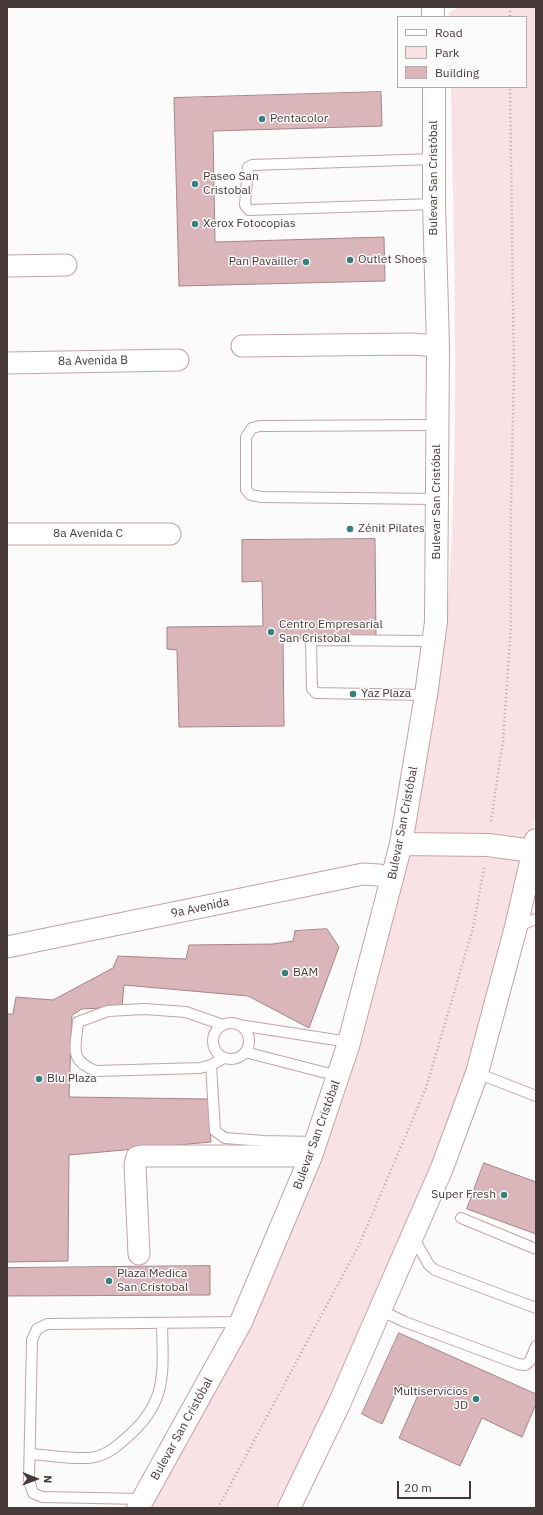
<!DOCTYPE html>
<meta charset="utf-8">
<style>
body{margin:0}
#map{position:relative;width:543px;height:1515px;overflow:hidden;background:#fbfbfb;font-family:"IBM Plex Sans",sans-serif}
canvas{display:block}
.frame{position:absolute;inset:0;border:8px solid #47383a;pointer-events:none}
.legend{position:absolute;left:397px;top:16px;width:130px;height:72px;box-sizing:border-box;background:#fbfbfb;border:1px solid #b3adae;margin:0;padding:5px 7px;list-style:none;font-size:12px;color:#47383a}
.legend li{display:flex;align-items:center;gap:8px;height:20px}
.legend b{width:20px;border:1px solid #b3adae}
.north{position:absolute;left:16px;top:1459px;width:40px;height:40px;-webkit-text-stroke:3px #fbfbfb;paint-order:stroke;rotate:91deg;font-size:11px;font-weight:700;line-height:16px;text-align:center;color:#47383a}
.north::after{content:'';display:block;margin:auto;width:14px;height:18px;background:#47383a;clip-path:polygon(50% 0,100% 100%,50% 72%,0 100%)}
.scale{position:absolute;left:397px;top:1481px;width:74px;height:18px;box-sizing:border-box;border:2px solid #47383a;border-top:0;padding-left:5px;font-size:12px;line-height:14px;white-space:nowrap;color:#47383a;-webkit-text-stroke:3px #fbfbfb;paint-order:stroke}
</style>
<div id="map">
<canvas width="543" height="1515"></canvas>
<div class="frame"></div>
<ul class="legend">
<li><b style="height:5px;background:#fff"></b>Road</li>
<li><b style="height:11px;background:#f8e2e5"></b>Park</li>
<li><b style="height:11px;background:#dab6bb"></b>Building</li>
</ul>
<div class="north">N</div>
<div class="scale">20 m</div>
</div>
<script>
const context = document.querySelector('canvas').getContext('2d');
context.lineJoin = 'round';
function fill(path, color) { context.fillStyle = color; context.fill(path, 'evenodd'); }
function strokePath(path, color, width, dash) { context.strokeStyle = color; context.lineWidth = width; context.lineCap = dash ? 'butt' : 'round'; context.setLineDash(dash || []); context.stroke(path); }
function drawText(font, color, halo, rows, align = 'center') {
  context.font = font + ' "IBM Plex Sans",sans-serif'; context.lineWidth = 3; context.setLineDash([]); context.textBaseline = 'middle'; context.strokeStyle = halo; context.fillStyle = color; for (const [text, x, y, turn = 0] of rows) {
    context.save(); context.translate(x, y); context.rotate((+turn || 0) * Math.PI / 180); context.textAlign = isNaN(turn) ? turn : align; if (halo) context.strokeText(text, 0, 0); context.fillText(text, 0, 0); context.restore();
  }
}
fill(new Path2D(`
 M458,7H536V814L529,843L412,835C426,759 442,682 448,604C460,432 454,259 451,87H526V17H449V13Z
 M408,852L524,860L488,1004L443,1140L311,1442L275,1508H150L250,1326L323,1157L370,997Z`), '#f8e2e5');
const building = new Path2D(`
 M381,92L382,126L213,131L215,242L384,237L385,281L179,286L174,98Z
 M375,539L376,637L283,639L284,726L179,727L177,650L167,649V627L263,626L262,581L242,582V540Z
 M327,929L339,947L309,1028L248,996L124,985L122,1007L82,1009L72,1015L69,1097L208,1099L211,1142L69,1155L68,1261L7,1262V1014H13L16,997L53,1000L113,968L118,956L186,959L189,945L273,944L293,941L295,931Z
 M484,1163L536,1182V1234L467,1209Z
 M210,1266V1295L7,1296V1268Z
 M399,1333L536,1394V1404L522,1437L482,1418L460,1466L399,1438L419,1393L400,1384L382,1424L362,1414Z`);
fill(building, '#dab6bb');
strokePath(building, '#a58489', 1);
const lane = new Path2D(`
 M434,204L249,210L245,205L248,167L252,165L434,159
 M437,499L262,497L251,495L246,490V437L252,428L260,426L437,425
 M426,695L316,693L312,689L311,643L313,640L433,641
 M516,927L536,919
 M213 1041a18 18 0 1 1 36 0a18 18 0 1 1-36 0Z
 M223,1025L186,1012L144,1009L108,1011L78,1022C76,1048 68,1060 96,1071L200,1068L211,1065L224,1058
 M239,1025L349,1042
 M245,1052L338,1076
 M211,1065L215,1131L225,1138L264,1141L316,1142
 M477,1073L536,1096
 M461,1218L536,1249
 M413,1237L429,1265L435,1270L536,1308
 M380,1310L405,1322L518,1364L525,1365L530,1361L536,1346
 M30,1454C49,1455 69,1459 88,1458C103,1457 114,1449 125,1439C168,1403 163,1374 162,1323
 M143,1499L42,1497L33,1493L29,1480L32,1340L37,1329L47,1324L241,1322`);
const street = new Path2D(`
 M7,266L66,265
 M242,346L412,344L438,346
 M7,363L178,360
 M7,534H170
 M7,947L363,874L379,875L392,880
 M139,1254L135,1165L137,1157L142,1156H311`);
const primary = new Path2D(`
 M433,17V7
 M401,844L488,845L533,851
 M138,1508L241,1322L311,1156L348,1046L401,844L426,695L436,622L438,346L434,204V87
 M289,1508L339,1404L442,1168L477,1073L516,927L536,840`);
strokePath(lane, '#c5a2a7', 12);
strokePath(street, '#c5a2a7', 23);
strokePath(primary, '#c5a2a7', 24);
strokePath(new Path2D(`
 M510,7V17
 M491,821L503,741L511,626V505L514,372L510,87
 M218,1508L359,1245L426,1088L473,928L484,868`), '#aea7a8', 2.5, [1, 3]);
strokePath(lane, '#fff', 10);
strokePath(street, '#fff', 21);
strokePath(primary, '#fff', 22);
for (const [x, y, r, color] of [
 [262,119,4,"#378080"],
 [195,184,4,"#378080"],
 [195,224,4,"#378080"],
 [350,260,4,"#378080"],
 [306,262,4,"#378080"],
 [350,529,4,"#378080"],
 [271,632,4,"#378080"],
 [353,694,4,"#378080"],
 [285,973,4,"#378080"],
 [39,1079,4,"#378080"],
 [504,1195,4,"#378080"],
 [109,1281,4,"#378080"],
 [476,1399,4,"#378080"]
]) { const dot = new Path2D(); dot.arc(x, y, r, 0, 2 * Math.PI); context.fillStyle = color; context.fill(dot); strokePath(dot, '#fbfbfb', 1.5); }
drawText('12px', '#47383a', '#fbfbfb', [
 ["Pentacolor",270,119],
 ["Paseo San",203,177],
 ["Cristobal",203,191],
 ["Xerox Fotocopias",203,224],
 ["Outlet Shoes",358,260],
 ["Pan Pavailler",298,262,"right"],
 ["Zénit Pilates",358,529],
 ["Centro Empresarial",279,625],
 ["San Cristobal",279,639],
 ["Yaz Plaza",361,694],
 ["BAM",293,973],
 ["Blu Plaza",47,1079],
 ["Super Fresh",496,1195,"right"],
 ["Plaza Medica",117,1274],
 ["San Cristobal",117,1288],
 ["Multiservicios",468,1392,"right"],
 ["JD",468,1406,"right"]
], 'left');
drawText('12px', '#47383a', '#fbfbfb', [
 ["Bulevar San Cristóbal",434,178,-90],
 ["8a Avenida B",93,361,-1],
 ["Bulevar San Cristóbal",437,502,-90],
 ["8a Avenida C",88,534],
 ["Bulevar San Cristóbal",403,823,-79],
 ["9a Avenida",200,908,-12],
 ["Bulevar San Cristóbal",317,1135,-70],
 ["Bulevar San Cristóbal",182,1429,-61]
]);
</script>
